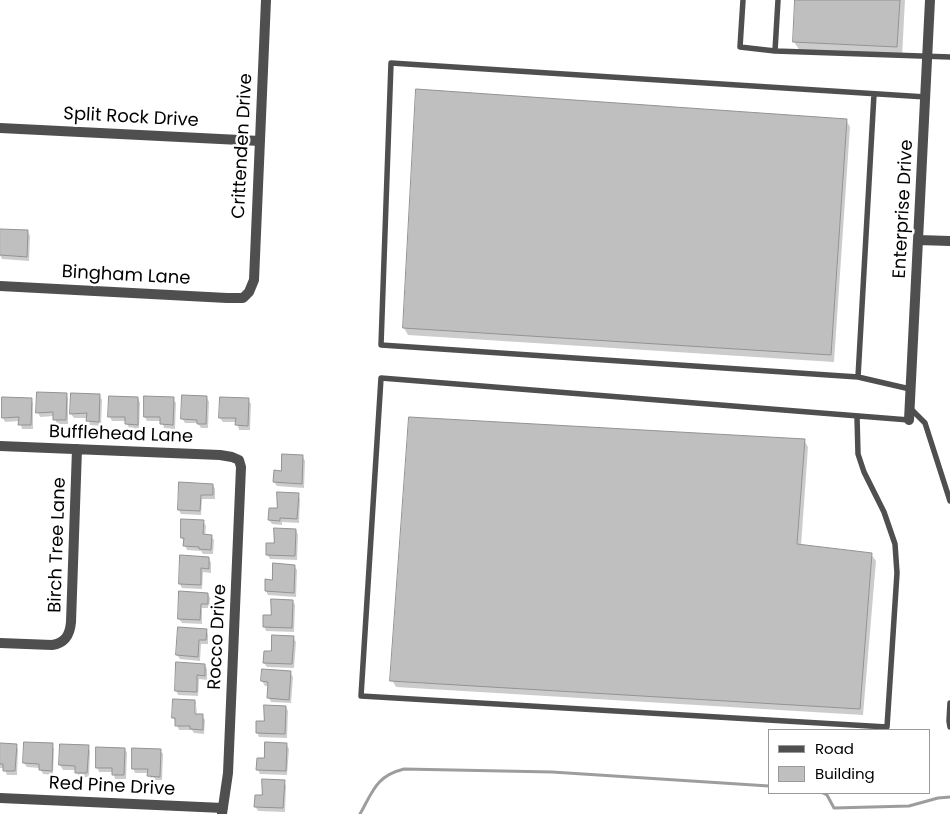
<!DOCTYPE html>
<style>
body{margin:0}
#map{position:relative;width:950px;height:814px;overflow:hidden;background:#fff;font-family:Poppins,sans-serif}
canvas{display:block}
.legend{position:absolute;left:768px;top:729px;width:162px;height:65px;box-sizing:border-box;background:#fff;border:1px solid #999;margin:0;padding:6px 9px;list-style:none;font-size:15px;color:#000}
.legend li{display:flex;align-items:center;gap:10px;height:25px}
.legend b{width:25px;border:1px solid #999}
</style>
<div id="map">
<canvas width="950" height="814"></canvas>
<ul class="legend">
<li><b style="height:6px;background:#4f4f4f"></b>Road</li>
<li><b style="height:14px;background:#bfbfbf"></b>Building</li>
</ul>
</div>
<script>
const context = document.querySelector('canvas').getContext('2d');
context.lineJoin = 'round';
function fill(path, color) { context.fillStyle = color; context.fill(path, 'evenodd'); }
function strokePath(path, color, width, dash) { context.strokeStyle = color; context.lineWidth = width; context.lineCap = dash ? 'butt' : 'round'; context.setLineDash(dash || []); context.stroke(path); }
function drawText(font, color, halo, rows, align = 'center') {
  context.font = font + ' Poppins,sans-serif'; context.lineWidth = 5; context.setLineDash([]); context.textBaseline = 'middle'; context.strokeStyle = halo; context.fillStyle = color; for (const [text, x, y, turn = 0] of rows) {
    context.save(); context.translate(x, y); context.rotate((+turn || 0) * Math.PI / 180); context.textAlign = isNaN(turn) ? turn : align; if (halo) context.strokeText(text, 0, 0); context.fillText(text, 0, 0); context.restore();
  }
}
fill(new Path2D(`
 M797,0H905L902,57L800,51L794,42Z
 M846,120L850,127L834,362L408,335L404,328Z
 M28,232L30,236L29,261L2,259L0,255Z
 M66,394L68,398V424H57L54,416L40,417L38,412Z
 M99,395L102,400L101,426L90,425L88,418H74L71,414Z
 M138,398L140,403L139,429L129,428L126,421H112L110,417Z
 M207,398L209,402L208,428H201L198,423H185L182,418Z
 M31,399L33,403V429H22L20,421L5,422L3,418Z
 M173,399L176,403L175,429L164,428L162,421H147L145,417Z
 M221,399L248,400L251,404L250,430H239L237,422H223L220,418Z
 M804,440L808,447L801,546L871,554L876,561L863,715L396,687L392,680Z
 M303,457L305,461L304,488L277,486L274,482L282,472Z
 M213,485L215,489V499H202L201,515L181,514L179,510Z
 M298,494L300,499L299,523L282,522V525L272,524L269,520Z
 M203,521L206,526L205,536H211L214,540L213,554H203L201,551L187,550L182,538Z
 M296,530L298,535L297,560L270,559L267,554L275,544Z
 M209,558L211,563V573L203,572L202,589L182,588L180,584Z
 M294,566L297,570L296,597L268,595L266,591L274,581Z
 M208,594L210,598L209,608H202V624L182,623L179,619Z
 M293,601L295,605L294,632L266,631L264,626L272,616Z
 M206,630L208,634V644H201L200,661L180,659L177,655Z
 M293,637L296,642L294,668L267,667L264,663L272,653Z
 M205,665L207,669V680L199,679L198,696L178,695L176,690Z
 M290,672L293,677L291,703L271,702L269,698V686H265L262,681Z
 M195,701L196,704H194L193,720H196V704L197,715L202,716L205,720L204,734L194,733L192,730H179L173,717Z
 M286,707L288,711L287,738L259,737L257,732L265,723Z
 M0,744L16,745L18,749L17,775H7L4,768H0Z
 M52,744L54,749L53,775L43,774L40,768L27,767L24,763Z
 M286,744L289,749L287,775L260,774L258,770L265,760Z
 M61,746L88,747L90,751L89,777H79L76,770H63L60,765Z
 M125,749L127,753L126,779H115L113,772H99L97,767Z
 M160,750L163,754L162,780H151L149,773H135L133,768Z
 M284,781L286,786L285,812L258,811L255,806L263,796Z`), '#0003');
strokePath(new Path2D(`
 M823,793L827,795L834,808L909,806L938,798L950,797
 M360,814C373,791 376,776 404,769L552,772L769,786`), '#9d9d9d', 3);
const building = new Path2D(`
 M795,0H900L897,47L793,42Z
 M416,89L847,119L831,355L403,328Z
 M0,229L28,230L27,257L0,255Z
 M37,392L67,393L66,420H53V412L36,413Z
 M71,393L100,394L99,422L86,421L87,413L70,414Z
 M182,395L207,396L206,424H197V420L181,419Z
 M109,396L138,397V425L125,424V417H108Z
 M144,396L174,397L173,425L160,424V417H144Z
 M2,397L32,398L31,425H18L19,417L2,418Z
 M220,397L249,398L248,426L235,425L236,418H219Z
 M409,417L805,439L797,544L872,553L860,709L390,681Z
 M282,454L303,455L302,484L273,482L274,470L281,471Z
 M179,482L213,484V495H201L200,511L178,510Z
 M277,492L299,493L297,519L280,518V521L268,520L269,508H277Z
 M181,519L204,520L203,534L212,535L211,550L199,549V547L183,546L184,538H181Z
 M274,528L296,529L295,556L266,555V543H274Z
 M180,555L209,557V569L201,568V585L179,584Z
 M273,563L295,565L294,593L265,591V579L272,580Z
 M179,591L208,593V604H201L200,620L178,619Z
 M271,599L293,600L292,628L263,627V615H271Z
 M178,627L207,629L206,640H199L198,657L176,655Z
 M272,635L294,636L292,664L263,663L264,651H271Z
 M176,662L205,664V676L197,675V692L175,691Z
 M262,669L291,671L289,700L267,698L268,682L261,681Z
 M173,699L195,700V714H203V730L190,729V726H175V718H172Z
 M264,705L286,706L285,734L256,733V721H264Z
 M24,742L53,743L52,771L39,770V764L23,763Z
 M265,742L287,743L286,771L256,770L257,758H264Z
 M0,743L17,744L15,771H3V764H0Z
 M60,744L89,745L87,773H75V766L59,765Z
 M96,747L125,748L124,775H112V768H96Z
 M132,748L161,749L160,777L147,776L148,769H132Z
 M262,779L285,780L283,808L254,807L255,795H262Z`);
fill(building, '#bfbfbf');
strokePath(building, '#939393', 1);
strokePath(new Path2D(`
 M743,0L740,47L775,51L950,57
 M775,51L778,0
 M858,377L874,94
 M910,389L858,377L381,345L391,63L926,97
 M910,408L925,423L950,501
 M857,417L858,454L864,472L884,512L895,544L897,573L887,727L361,696L381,378L909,420
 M950,703L949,721L950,727`), '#4f4f4f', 5.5);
strokePath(new Path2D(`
 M0,128L260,141
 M918,240L950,241
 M0,286L227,298H243L249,292L254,280L266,0
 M909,420L930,0
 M0,446L220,455L232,457L239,460L241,467L228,773L222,814
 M0,643L52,645C66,643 70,634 71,622L77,449
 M0,798L223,808`), '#4f4f4f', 10);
drawText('18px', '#000', '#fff', [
 ["Split Rock Drive",131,118,3],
 ["Crittenden Drive",243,146,-87],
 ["Enterprise Drive",904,209,-87],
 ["Bingham Lane",126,276,3],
 ["Bufflehead Lane",121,435,2],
 ["Birch Tree Lane",58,545,-88],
 ["Rocco Drive",218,637,-87],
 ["Red Pine Drive",112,787,3]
]);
</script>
